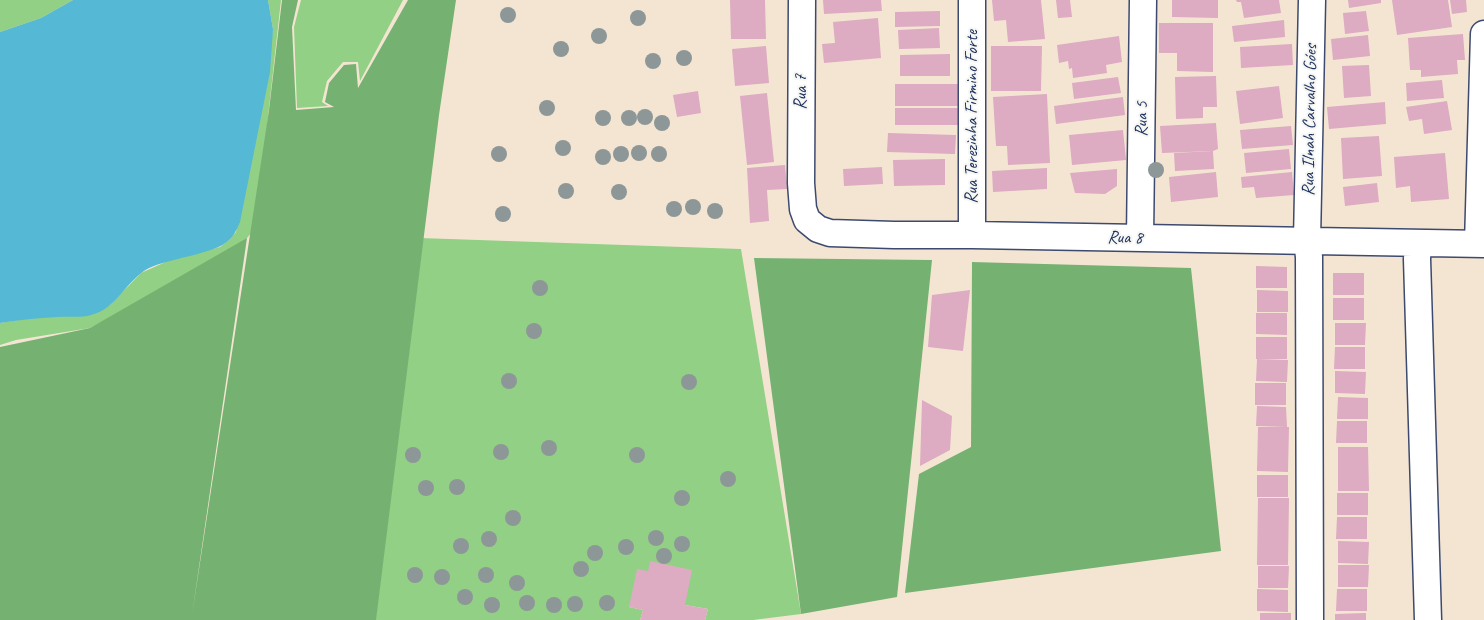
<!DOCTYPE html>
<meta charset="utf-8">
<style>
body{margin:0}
canvas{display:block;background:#f4e5d2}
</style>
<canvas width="1484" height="620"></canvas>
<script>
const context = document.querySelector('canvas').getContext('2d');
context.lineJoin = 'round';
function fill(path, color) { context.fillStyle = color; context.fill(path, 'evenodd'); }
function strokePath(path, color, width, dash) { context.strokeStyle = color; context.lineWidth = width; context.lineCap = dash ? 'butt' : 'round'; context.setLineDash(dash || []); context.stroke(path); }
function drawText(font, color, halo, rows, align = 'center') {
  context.font = font + ' Caveat,sans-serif'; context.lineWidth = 4; context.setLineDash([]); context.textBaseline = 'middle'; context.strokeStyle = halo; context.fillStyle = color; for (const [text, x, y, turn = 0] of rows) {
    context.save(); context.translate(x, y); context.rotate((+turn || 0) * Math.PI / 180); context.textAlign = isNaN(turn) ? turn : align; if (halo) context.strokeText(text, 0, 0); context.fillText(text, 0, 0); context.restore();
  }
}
fill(new Path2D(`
 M0,0H73L41,18L0,32Z
 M268,0H281L262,171L253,231L235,252L90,328L16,340L0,345V323L110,305L141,273L170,260L220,247L229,240L236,232L273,29Z
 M301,0H403L360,81L358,62H343L327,81L322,102L328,106L297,108L294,27Z
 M420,238L741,249L801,614L753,620H705L708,609L685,605L648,571L629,607L643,610L640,620H374Z`), '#92d085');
fill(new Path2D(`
 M282,0H298L292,27L296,110L334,107L325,102L329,83L344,65L356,64L358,88L408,0H456L439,115L376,620H0V347L90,328L247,238L192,615L269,110Z
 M754,258L932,260L897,597L801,614Z
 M972,262L1191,268L1221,551L905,593L919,474L971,447Z`), '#75b272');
fill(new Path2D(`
 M73,0H268L273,29L270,72L240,222C237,229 234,236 228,241C214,254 170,258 149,268C127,279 117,309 91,315C81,318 67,316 57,317C37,318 19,320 0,323V32L41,18Z`), '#55b8d4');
fill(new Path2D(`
 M730,0H765L766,39H731Z
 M823,0H881L882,11L824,14Z
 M992,0H1041L1045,39L1008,42L1006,20L994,21Z
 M1056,0H1070L1072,17L1058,18Z
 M1172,0H1218V18L1172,17Z
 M1236,0H1279L1281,13L1244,18L1241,2H1237Z
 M1348,0H1381V3L1349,8Z
 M1392,0H1448L1452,27L1397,35Z
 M1450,0H1466L1467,12L1452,14Z
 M940,11V26L895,27V12Z
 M1366,11L1369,31L1345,34L1343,13Z
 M878,18L881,58L824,63L822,44L835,43L833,22Z
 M1284,20L1285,37L1234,42L1232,26Z
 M1159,23H1213V72L1177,71V53H1159Z
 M939,28L940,48L899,49L898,30Z
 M1463,34L1465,60H1457L1458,74L1421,77V70H1410L1408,38Z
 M1368,35L1370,56L1333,60L1331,39Z
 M1119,36L1122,62L1106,65L1107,73L1073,78L1072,68L1069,69L1068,61L1059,63L1057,45Z
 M1292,44L1293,65L1241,68L1240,47Z
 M766,46L769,83L735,86L732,49Z
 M991,46H1042L1041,91H991Z
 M950,54V76H900V55Z
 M1369,65L1371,96L1344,98L1342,66Z
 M1216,76L1217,107H1203V118L1176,119L1175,77Z
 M1118,77L1121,93L1074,99L1072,83Z
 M1442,80L1444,98L1407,101L1406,83Z
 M895,84H961V106H895Z
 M1279,86L1283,118L1240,124L1236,91Z
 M698,91L701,113L677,117L673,95Z
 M767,93L774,162L747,165L740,96Z
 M1047,94L1050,163L1008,165L1007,146H996L993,97Z
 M1123,97L1125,115L1056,124L1054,106Z
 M1447,101L1452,130L1424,134L1422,119L1409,121L1406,107Z
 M1385,102L1386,124L1329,129L1327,107Z
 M895,108H958V125H895Z
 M1216,123L1218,149L1213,151L1162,153L1160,126Z
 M1291,126L1293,145L1242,149L1240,130Z
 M1123,130L1126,160L1072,165L1069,135Z
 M888,133L956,135L955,154L887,152Z
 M1379,136L1382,176L1343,179L1341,138Z
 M1289,149L1291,169L1246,173L1244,153Z
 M1213,151L1214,169L1175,171L1174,153Z
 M1445,153L1449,199L1411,202L1410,186L1396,188L1394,157Z
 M945,159V185L894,186L893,160Z
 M785,165L787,189L767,190L769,221L750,223L747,168Z
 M882,167L883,184L844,186L843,169Z
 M1047,168V189L993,192L992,171Z
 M1117,169V186L1105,194L1075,193L1070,173Z
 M1216,172L1218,197L1171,202L1169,177Z
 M1292,172L1294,195L1256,198L1254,187L1242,188L1241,177Z
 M1377,183L1379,202L1345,206L1343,187Z
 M1256,266L1287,267V288H1256Z
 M1333,273H1364V295H1333Z
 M970,290L963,351L928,347L932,295Z
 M1257,290L1288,291V312H1257Z
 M1333,298H1364V320H1333Z
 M1256,313H1287V335L1256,334Z
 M1335,323H1366L1365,345H1335Z
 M1256,337H1287V359H1256Z
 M1335,347H1365V369H1334Z
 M1257,359L1288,360L1287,382L1256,381Z
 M1335,371L1366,372L1365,394L1335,393Z
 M1255,383H1286V405H1255Z
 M1338,397L1368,398V419H1337Z
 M922,400L952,416L950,450L920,466Z
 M1257,406L1286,407L1287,427L1256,426Z
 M1337,421H1367V443H1336Z
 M1258,427H1289L1288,472L1257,471Z
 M1338,447H1368L1369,491H1338Z
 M1257,475H1288V497H1257Z
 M1337,493H1368V515H1337Z
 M1258,498H1289L1288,565H1257Z
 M1337,517H1367V539H1336Z
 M1338,541L1369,542L1368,564L1338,563Z
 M650,561L692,570L685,605L708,609L705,620H640L643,610L629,607L637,569L648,571Z
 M1338,565H1369L1368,587H1338Z
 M1258,566H1289L1288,588H1258Z
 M1257,589L1288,590V612L1257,611Z
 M1337,589H1367V611H1336Z
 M1260,613H1291V620H1260Z
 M1366,613V620H1335V614Z`), '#ddabc2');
const minor = new Path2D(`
 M802,0L801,183L803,209L807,220L818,229L830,233L894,235H972L1484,244
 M972,235V0
 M1140,238L1143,0
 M1418,243L1417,259L1428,620
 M1478,244L1484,34
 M1310,620L1309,257L1307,240L1312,0`);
strokePath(minor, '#3c4a6f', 29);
strokePath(minor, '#fff', 26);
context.fillStyle = '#8d9798';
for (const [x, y] of [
 [508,15],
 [638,18],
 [599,36],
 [561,49],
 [684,58],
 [653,61],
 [547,108],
 [645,117],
 [603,118],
 [629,118],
 [662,123],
 [563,148],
 [639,153],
 [499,154],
 [621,154],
 [659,154],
 [603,157],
 [1156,170],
 [566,191],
 [619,192],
 [693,207],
 [674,209],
 [715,211],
 [503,214],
 [540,288],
 [534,331],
 [509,381],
 [689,382],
 [549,448],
 [501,452],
 [413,455],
 [637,455],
 [728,479],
 [457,487],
 [426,488],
 [682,498],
 [513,518],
 [656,538],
 [489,539],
 [682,544],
 [461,546],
 [626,547],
 [595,553],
 [664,556],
 [581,569],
 [415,575],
 [486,575],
 [442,577],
 [517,583],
 [465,597],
 [527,603],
 [607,603],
 [575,604],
 [492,605],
 [554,605]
]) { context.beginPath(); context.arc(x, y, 8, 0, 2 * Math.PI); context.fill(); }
drawText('18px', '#1b2f5e', '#f6f6f2', [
 ["Rua 7",801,92,-90],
 ["Rua Terezinha Firmino Forte",972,117,-90],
 ["Rua 5",1142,119,-89],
 ["Rua Ilnah Carvalho Góes",1310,120,-89],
 ["Rua 8",1125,238,1]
]);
</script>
